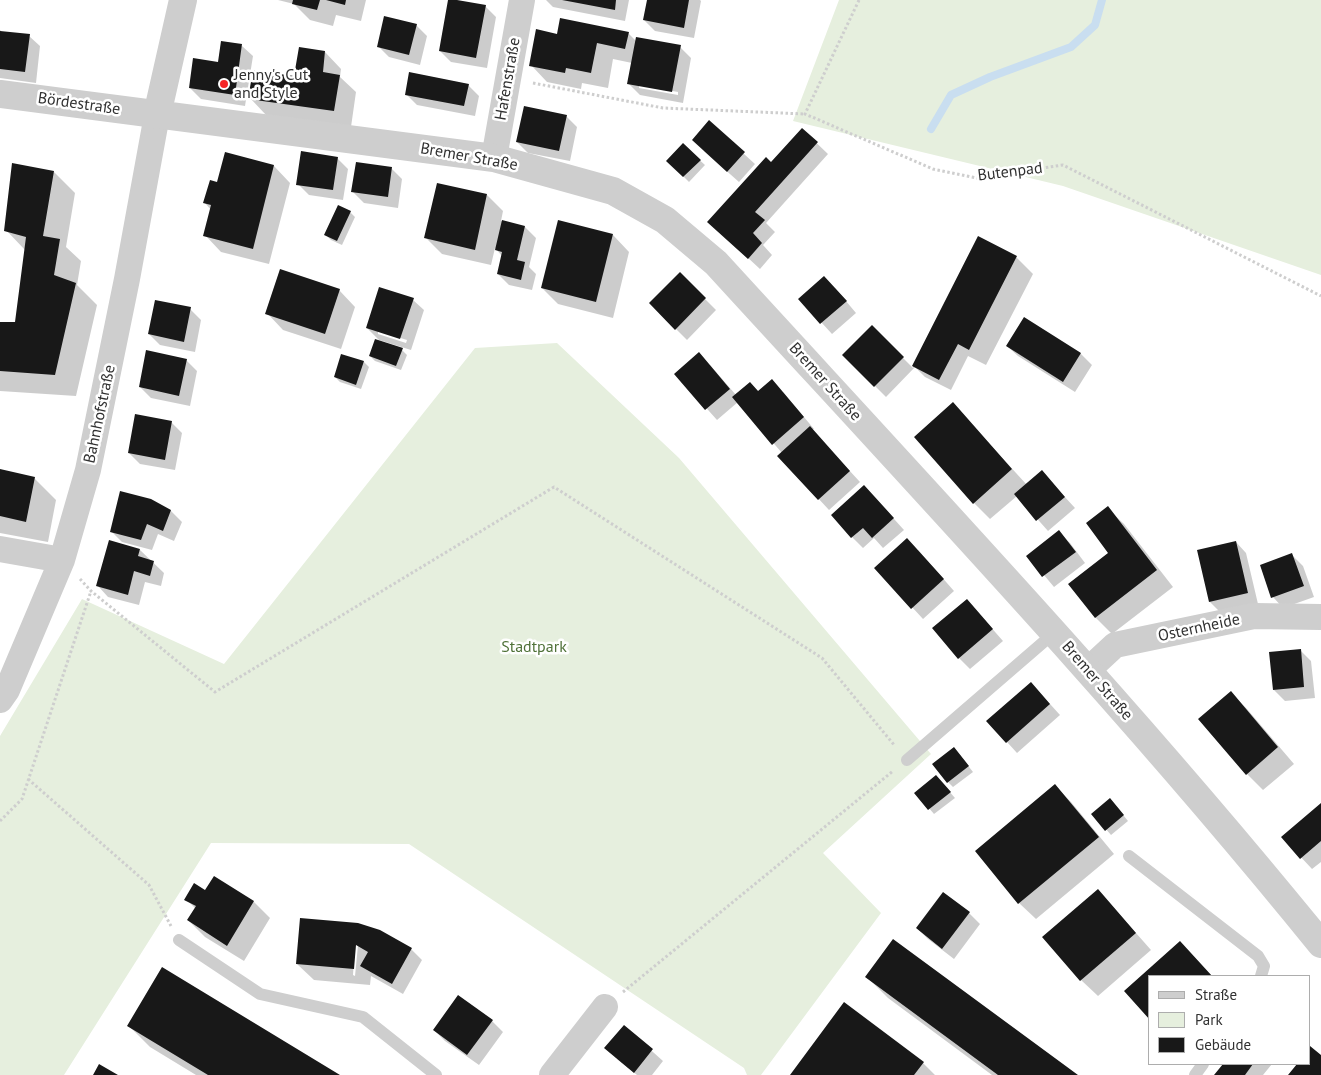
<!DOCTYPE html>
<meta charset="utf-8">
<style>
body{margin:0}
#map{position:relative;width:1321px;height:1075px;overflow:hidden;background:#fff;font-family:"PT Sans",sans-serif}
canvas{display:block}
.legend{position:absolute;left:1148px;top:975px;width:162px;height:90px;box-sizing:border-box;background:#fff;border:1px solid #adadad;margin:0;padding:6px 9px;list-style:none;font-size:15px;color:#313131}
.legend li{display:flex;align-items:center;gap:10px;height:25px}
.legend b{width:25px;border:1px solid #adadad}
</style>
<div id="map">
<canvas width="1321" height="1075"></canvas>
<ul class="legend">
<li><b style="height:6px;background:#cecece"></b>Straße</li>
<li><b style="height:14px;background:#e6efde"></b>Park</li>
<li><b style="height:14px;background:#181818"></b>Gebäude</li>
</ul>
</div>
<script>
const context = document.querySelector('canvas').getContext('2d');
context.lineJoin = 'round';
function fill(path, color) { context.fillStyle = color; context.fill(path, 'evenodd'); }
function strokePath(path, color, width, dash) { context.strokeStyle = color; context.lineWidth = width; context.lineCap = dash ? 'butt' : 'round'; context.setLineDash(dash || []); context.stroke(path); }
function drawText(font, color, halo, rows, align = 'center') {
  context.font = font + ' "PT Sans",sans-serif'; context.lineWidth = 5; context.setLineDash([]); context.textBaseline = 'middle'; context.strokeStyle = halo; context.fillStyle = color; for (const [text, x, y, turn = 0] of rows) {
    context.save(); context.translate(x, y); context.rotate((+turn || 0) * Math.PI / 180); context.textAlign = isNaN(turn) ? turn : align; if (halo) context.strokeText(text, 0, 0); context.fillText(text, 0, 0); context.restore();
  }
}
fill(new Path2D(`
 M839,0H1321V275L1063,186L793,121Z
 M557,343L679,458L931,754L823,853L881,913L761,1075H747L744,1068L409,844L211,843L64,1075H0V736L82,599L224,664L475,348Z`), '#e6efde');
fill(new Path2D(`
 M278,0H366L361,21L336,15L333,26L310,20L294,4Z
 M449,0L485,6L496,17L487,68L451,62L440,51Z
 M546,0H629L625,21L553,7Z
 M648,0H700L701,1L694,38L655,31L644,20Z
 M416,25L427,36L420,65L389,57L378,46Z
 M0,30L2,32L29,36L40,46L36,83L0,78Z
 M628,33L636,41L680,47L691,58L683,103L640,95L629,84L632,63L613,59L608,88L582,83L581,89L547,82L531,65L558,35ZM639,85L678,92V95L639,88Z
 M242,46L253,56L245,106L201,99L190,88Z
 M325,52L341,69L340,77L356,92L351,127L266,115L250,98L295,78Z
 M468,85L479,96L475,116L417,105L406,94Z
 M566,116L577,127L570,161L528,153L517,142Z
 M709,122L755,164L739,182L704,151Z
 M803,130L828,154L766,223L775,232L763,245L772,255L760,269L720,232L771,164Z
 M683,145L705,165L689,182L668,161Z
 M226,153L274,166L290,183L269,264L221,252L205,235L211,210L205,203L218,183Z
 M337,158L348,169L343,200L309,195L298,184Z
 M391,168L402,179L398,208L364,203L353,192Z
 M54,172L75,193L66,247L81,261L77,285L97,305L76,396L0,391V323L16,324L25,250L6,230Z
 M487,195L503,211L501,221L525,227L536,238L529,267L536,274L532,290L509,285L498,274L502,256L495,248L491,265L442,254L426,238Z
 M350,212L355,217L342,245L331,240L326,235Z
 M613,235L629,252L613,318L558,304L542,288Z
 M979,238L1016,257L1033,274L986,365L968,356L951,390L925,377L915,367L886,397L844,355L872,327L913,368Z
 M680,274L716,310L687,340L650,303Z
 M835,288L856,313L832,334L800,299Z
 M339,290L355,307L341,349L283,330L267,313Z
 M413,300L424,310L411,350L379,340L367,328ZM378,331L407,340L406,343L378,334Z
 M190,309L201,320L195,352L160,345L149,334Z
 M1025,319L1081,354L1092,365L1075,392L1018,356L1007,346Z
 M402,350L407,355L401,370L375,361L370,356Z
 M186,360L197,371L190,406L151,398L140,387Z
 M364,362L369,367L361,389L340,382L335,377Z
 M710,365L736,395L750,383L759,392H783L814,429L812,430L860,482L829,510L779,456L782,453L738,402L717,420L676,374Z
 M953,404L1027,485L1042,472L1075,508L1048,531L1017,496L990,519L974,503Z
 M171,422L182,433L175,470L140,464L129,453Z
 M0,471L34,478L56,500L48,542L0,533Z
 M875,498L904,530L883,548L874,538L863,548L852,537Z
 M150,500L171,511L182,522L174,541L158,534L152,550L122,542L111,531Z
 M1107,508L1124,524L1173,587L1112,634L1096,618L1070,584L1110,553Z
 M1059,532L1070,543L1085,563L1054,587L1028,556Z
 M1236,542L1246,553L1258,604L1221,613L1210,602L1199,551Z
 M140,550L164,573L161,586L145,582L139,605L108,597L98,586Z
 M918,550L954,591L923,619L876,568Z
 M1292,555L1303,566L1314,597L1283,608L1273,597Z
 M967,600L1003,641L970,669L959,658Z
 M1300,650L1311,661L1315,698L1285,701L1274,690Z
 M1031,683L1060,715L1017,753L1007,742Z
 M1231,693L1247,709L1294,764L1263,790L1247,774Z
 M959,754L973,772L953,787L948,782Z
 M941,782L955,798L934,814L916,793Z
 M1055,786L1071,802L1114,854L1036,919L1019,903Z
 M1321,804V862L1312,869L1283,838Z
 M1115,805L1128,821L1111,835L1093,814Z
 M215,878L254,902L270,918L244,961L205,937L188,920L196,909L186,899L206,892Z
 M1098,890L1151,950L1098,996L1081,980Z
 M943,894L969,913L980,924L954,959L928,939L917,928Z
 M380,931L411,949L422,960L403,994L371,976L370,985L314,980L297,964ZM355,943L358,945L355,976L353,975Z
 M1180,943L1196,959L1212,976H1150Z
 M867,977L1076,1075H992L888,998Z
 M492,1021L503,1032L479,1065L445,1041L434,1030Z
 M128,1025L338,1075H196L150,1047Z
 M624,1026L663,1061L652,1075H637L617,1059Z
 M923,1063L935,1075H791Z
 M1224,1064H1272L1263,1075H1216Z`), '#0003');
strokePath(new Path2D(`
 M931,129L951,95L990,77L1071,47L1095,25L1102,0`), '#c9def0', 8);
fill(new Path2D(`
 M293,0H320L317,10L292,4Z
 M326,0H346L345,5Z
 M448,0H457L486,5L476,58L439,51Z
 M562,0H616L615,10Z
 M647,0H689L684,28L643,20Z
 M384,16L417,24L409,55L377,47Z
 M560,18L629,32L625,49L597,43L591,73L566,68L565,73L529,66L536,29L557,34Z
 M0,31L30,34L25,72L0,69Z
 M636,37L681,45L672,92L627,84Z
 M221,41L242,44L235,95L189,88L193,58L218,62Z
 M299,47L325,51L323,72L340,75L334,111L248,99L253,70L294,76Z
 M409,72L469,84L464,106L405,95Z
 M524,106L567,115L559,151L516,142Z
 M709,120L745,152L727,172L692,140Z
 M802,128L818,142L755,212L765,220L753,233L762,243L748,259L707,222L766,157L771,162Z
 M683,143L701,160L683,177L666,161Z
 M301,151L338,157L333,190L296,185Z
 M225,152L274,165L253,249L203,236L211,205L203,203L210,180L217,182Z
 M356,162L392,167L388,197L351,192Z
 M12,163L54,171L43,236L60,239L54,275L76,283L55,375L0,371V322H15L26,237L4,231Z
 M437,183L487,194L475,250L424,238Z
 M338,205L351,211L337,241L324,235Z
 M502,220L525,226L517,260L525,262L521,280L497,274L502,252L495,250Z
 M558,220L613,234L596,302L541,288Z
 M978,236L1017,256L969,350L958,344L939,380L912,366Z
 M280,269L340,289L325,334L265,314Z
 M680,272L706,298L675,330L649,303Z
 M824,276L847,301L820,324L798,299Z
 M379,287L414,298L400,339L366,328Z
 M155,300L191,307L184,342L148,334Z
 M1024,317L1081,353L1063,382L1006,346Z
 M872,325L904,357L874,387L842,355Z
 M375,339L403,348L396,366L369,356Z
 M146,350L187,359L179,396L139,387Z
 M699,352L730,389L705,410L674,374Z
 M341,354L364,361L356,385L334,377Z
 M772,379L804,417L772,445L732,397L750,382L758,391Z
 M953,402L1012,469L973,504L914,437Z
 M135,414L172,421L165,460L128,453Z
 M810,426L850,471L818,500L777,456Z
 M0,469L35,477L26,522L0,516Z
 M1042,470L1065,497L1036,521L1014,494Z
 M864,485L894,518L872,538L863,528L851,538L831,515Z
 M120,491L151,499L171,510L163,531L147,524L141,540L110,532Z
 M1108,506L1157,570L1095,618L1068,584L1108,553L1086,523Z
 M1059,530L1076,552L1042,577L1026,556Z
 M907,538L944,579L911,609L874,568Z
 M109,540L140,549L138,556L154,561L150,576L134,571L128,595L96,586Z
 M1236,541L1248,593L1209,602L1197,550Z
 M1292,553L1304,586L1271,598L1260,565Z
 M967,599L993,629L958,659L932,628Z
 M1301,649L1304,687L1273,690L1269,652Z
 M1031,682L1050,704L1006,743L986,721Z
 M1231,691L1278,747L1246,775L1198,719Z
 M954,747L969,766L947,783L932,764Z
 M936,775L951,792L928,810L914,793Z
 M1055,784L1099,837L1018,904L975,851Z
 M1110,798L1124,815L1105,831L1091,814Z
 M1321,803V841L1300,859L1281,837Z
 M214,876L254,901L227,946L187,920L196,906L184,900L194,883L205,890Z
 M1098,889L1136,933L1080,981L1042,937Z
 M943,892L970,912L942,949L916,928Z
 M300,918L358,923L380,930L412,948L392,984L360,966L368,952L356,945L354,969L296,964Z
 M893,939L1078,1075H998L865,977Z
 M1180,941L1212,976H1150V1020L1124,991Z
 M162,967L340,1075H208L127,1026Z
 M458,995L493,1020L467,1055L433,1030Z
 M844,1002L924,1062L914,1075H790Z
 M624,1025L653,1049L634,1073L604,1048Z
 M1310,1046L1321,1055V1075H1288L1297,1064H1310Z
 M99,1064L118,1075H93Z
 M1223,1064H1253L1245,1075H1214Z`), '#181818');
strokePath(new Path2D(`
 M859,0L805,114L933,169L977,178L1063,165L1321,296
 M533,83L663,108L805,114
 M80,579L91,591L215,692L554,487L822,658L895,746
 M28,779L149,885L171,926
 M0,821L22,799L91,591
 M623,992L893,771`), '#cecece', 3, [2.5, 2.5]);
strokePath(new Path2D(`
 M907,760L1054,633
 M1129,856L1258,956L1264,966L1261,976
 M179,940L260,994L363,1017L436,1075
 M1195,1075L1203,1064`), '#cecece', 12);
strokePath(new Path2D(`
 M494,158L522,0
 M0,549L62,560
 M1088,670L1115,645L1254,616L1321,617
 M0,700L7,690L62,560L88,470L127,279L157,115
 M552,1075L605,1007`), '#cecece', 26);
strokePath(new Path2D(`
 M0,94L494,158L613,191L665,220L716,263C921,487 1130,708 1321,944
 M157,115L183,0`), '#cecece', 28);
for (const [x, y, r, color] of [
 [224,84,5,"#f62425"]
]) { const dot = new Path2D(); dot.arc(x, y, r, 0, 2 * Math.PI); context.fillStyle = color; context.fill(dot); strokePath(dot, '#fff', 2); }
drawText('16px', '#313131', '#fff', [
 ["Jenny's Cut",234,75],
 ["and Style",234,93]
], 'left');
drawText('16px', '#313131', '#fff', [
 ["Hafenstraße",508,79,-80],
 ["Bördestraße",79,104,8],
 ["Bremer Straße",469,157,10],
 ["Butenpad",1010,172,-7],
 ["Bremer Straße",825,382,48],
 ["Bahnhofstraße",100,414,-78],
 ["Osternheide",1199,628,-12],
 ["Bremer Straße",1097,681,49]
]);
drawText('16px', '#507239', '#fff', [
 ["Stadtpark",534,647]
]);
</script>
